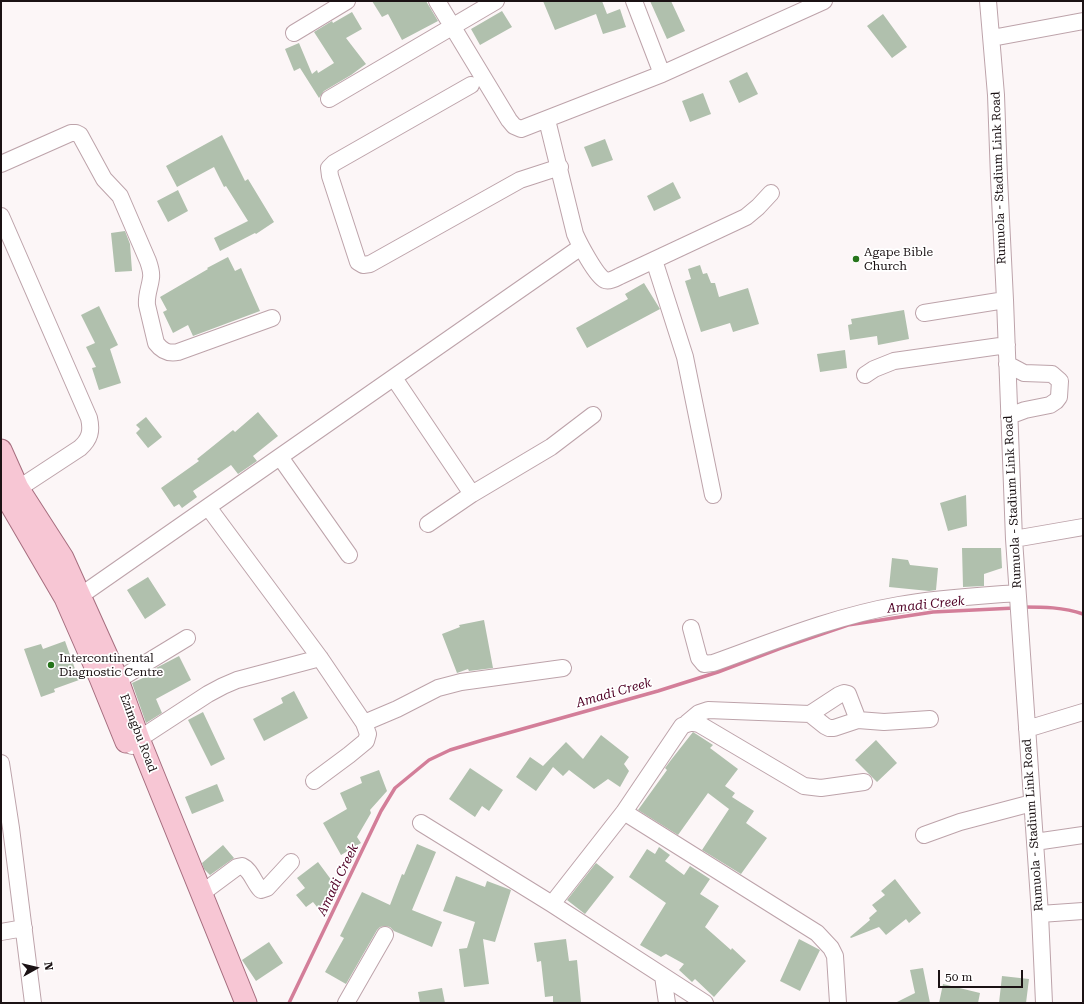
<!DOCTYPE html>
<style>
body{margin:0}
#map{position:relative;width:1084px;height:1004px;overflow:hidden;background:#fcf6f7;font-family:"Roboto Serif",serif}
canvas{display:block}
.frame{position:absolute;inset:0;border:2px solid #1b1214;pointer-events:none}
.north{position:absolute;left:16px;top:948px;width:40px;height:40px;-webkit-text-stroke:3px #fff;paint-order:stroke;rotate:82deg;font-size:11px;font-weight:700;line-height:16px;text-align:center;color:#1b1214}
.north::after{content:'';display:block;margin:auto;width:14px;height:18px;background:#1b1214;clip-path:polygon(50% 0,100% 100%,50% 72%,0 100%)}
.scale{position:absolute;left:938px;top:970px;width:85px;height:18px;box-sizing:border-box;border:2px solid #1b1214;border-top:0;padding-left:5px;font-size:12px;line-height:14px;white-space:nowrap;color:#1b1214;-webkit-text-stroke:3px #fff;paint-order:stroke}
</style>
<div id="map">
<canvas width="1084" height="1004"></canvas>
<div class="frame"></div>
<div class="north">N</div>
<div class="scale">50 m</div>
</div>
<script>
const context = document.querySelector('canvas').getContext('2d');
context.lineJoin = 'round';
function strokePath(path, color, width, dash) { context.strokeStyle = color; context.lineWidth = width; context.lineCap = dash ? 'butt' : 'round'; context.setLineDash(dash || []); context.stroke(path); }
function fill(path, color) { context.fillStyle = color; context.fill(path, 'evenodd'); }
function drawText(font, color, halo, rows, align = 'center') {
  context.font = font + ' "Roboto Serif",serif'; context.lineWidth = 3.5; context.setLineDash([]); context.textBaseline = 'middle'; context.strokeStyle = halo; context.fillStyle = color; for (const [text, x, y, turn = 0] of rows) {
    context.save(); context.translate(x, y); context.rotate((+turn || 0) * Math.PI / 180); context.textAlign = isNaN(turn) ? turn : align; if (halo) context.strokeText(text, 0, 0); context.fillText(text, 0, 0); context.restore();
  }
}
strokePath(new Path2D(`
 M1023,607C1043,607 1063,607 1083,614
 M289,1003L381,811L395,788L429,760L450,750L483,740L658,691L718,672L781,648L848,625L933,612L1015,608`), '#d37e99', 3.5);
fill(new Path2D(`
 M372,1H426L438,21L402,40L388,14L382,17Z
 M543,1H602L607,14L620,9L626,27L603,34L596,14L555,30Z
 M650,1H671L685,31L667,39Z
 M502,11L512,27L480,45L471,29Z
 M352,12L362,29L346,38L366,64L351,75L324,91L319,98L300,68L294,71L285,49L299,43L312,74L317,70L318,73L334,63L314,32L332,21L333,23Z
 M883,14L907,47L892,58L867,26Z
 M747,72L758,94L739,103L729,81Z
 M703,93L711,114L690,122L682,101Z
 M222,135L245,181L248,179L274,222L256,234L255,233L220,251L214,238L248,221L226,186L224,187L214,167L177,187L166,166Z
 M605,139L613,160L592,167L584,147Z
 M673,182L681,198L654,211L647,196Z
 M178,190L188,211L168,222L157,201Z
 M125,231L130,244L132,271L115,272L111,233Z
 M228,257L235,271L241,268L260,311L193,336L188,325L173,333L163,312L167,310L160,297L208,269L207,268Z
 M700,265L703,274L707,273L711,283H715L719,297L748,288L759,324L733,332L730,323L701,332L685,281L691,279L688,269Z
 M644,283L660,309L587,348L576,328L628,299L625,294Z
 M99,306L118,345L110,349L121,383L99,390L92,368L96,367L86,347L95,343L81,315Z
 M904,310L909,339L878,345L877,336L850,340L848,325L852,324L851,319Z
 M845,350L847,368L820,372L817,354Z
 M258,412L278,436L253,456L257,461L238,474L231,465L193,491L197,497L182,508L179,504L174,507L161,488L199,461L197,459L233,430L235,432Z
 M146,417L162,437L148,448L136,433L140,429L136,425Z
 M966,495L967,526L948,531L940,503Z
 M962,548H1001L1002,568L984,574V586L963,587Z
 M892,558L908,560L910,565L938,568L936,590L929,591L889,587Z
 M148,577L166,605L145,619L127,590Z
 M484,620L493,668L469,671L468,669L457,673L442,634L460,627L459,625Z
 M65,641L79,680L54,689L55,692L41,697L24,649L41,644L43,649Z
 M179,656L191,680L156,699L162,713L146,723L132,683L156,672L154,669Z
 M294,691L308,718L264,741L253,719L283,703L281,698Z
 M203,712L225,759L211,766L188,720Z
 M693,732L713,745L710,748L738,769L725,786L735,793L732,797L754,811L746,823L767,838L741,874L702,850L729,809L708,793L678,835L638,810L667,770L665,768L671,760Z
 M601,735L629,757L624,764L629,771L620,787L608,779L594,789L569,770L563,776L553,767L536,791L516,777L530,757L543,766L566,742L583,759Z
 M876,740L897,763L877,782L855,760Z
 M470,768L503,790L489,811L482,806L475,817L449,799Z
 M379,770L387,791L370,810L371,813L357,837L361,843L341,855L323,823L347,809L340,793L362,783L360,777Z
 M217,784L224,801L192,814L185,797Z
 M417,844L436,852L412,910L442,922L432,947L394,931L390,927L385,926L380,927L377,930L346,984L325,972L344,938L340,936L362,892L390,905L402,874L404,875Z
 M223,845L234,858L210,875L204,869L202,863Z
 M659,847L670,855L665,861L684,875L690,866L710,879L700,894L719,906L705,927L731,950L732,948L746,961L714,997L695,979L692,982L679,970L684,964L666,954L661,957L640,945L666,903L629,877L647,849L655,854Z
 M318,862L338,889L322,913L313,902L306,907L296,895L305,888L297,878Z
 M596,863L614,877L585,914L567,900Z
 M456,876L485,887L487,881L511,890L495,942L483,939L489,984L464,987L459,949L467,948L475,922L443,911Z
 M895,879L921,913L909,923L906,919L886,935L879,927L851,938L850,937L870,920L869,918L877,911L872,905L885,895L881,891Z
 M566,939L569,961L577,960L581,1002L553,1003V996L545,997L541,961L537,962L534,943Z
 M799,939L820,950L800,991L780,981Z
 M269,942L283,963L256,981L242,960Z
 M923,968L930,1003H895L915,993L910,970Z
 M1002,976L1029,979L1026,1003H999Z
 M943,984L980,993L978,1003H939Z
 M442,988L445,1003H420L418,992Z`), '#b0c0ad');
const minor = new Path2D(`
 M437,1L509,120L514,126L521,129L662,74L824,1
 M634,1L662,74
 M988,1L996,95L999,178L1005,300L1014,539L1040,914L1044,1003
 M294,33L347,1
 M992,38L1083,21
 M471,85L334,163L329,168L330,176L358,262L363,265L370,264L520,180L560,167
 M329,99L496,1
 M547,120L575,234C579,243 596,276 605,280C609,282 616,278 620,276L746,217L758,207L771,193
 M1,164L71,133H76L80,135L104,179L120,196L148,261C150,267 152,272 151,278C150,287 146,295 147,305L156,343C162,351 168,354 178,352L272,318
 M1,216L89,418C92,431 90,439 80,448L10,494
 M654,260L685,357L713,495
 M924,313L1005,300
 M1007,364L1024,373L1052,374L1060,381L1059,397L1056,401L1050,405L1025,410L1009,416
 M865,375L874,369L894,361L1007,345
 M394,378L472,494
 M280,457L349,555
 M208,507L320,658L364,723L368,734L366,741L349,755L314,781
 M428,524L472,494L551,447L593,415
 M1014,539L1083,527
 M80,596L581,247
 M691,628L699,658L704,664L713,663C774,641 835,616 899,605C938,598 978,596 1017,593
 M118,680L187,638
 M810,714L839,695L844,693L848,694L858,720
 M364,723L397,709L438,688L461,682L563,668
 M687,723L699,713L708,710L810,714L825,726L829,728H834L858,720L884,722L930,719
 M1027,729L1083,712
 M132,746L139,739L208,694L223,686L237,680L320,658
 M1,763L11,828L33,1003
 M624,812L817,933L831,948L835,956L838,1003
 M421,823L552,904L705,1003
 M924,835L960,822L1032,803
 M1035,842L1083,835
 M202,893L237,867L242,866C251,870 254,883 261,890L267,888L291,862
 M552,904L624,812L682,726C688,723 692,722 699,724L804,786L821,788L864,782
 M1040,914L1083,911
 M1,932L24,928
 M663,976L667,1003
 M346,1003L385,935`);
const major = new Path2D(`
 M1,450L18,488L63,558L118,680L139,739L246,1003
 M1,488L65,598L100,678L126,742`);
strokePath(minor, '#bda3aa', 18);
strokePath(major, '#a66e7f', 23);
strokePath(minor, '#fff', 16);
strokePath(major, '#f7c6d4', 21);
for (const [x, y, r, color] of [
 [856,259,4,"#26741b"],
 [51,665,4,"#26741b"]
]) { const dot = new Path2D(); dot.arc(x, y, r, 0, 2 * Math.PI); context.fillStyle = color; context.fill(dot); strokePath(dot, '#fff', 1.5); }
drawText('12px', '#1b1214', '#fff', [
 ["Rumuola - Stadium Link Road",999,178,-92],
 ["Rumuola - Stadium Link Road",1013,502,-93],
 ["Ezimgbu Road",138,733,69],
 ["Rumuola - Stadium Link Road",1033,825,-94]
]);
drawText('12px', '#1b1214', '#fff', [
 ["Agape Bible",864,252],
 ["Church",864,266],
 ["Intercontinental",59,658],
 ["Diagnostic Centre",59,672]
], 'left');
drawText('italic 13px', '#520428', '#fff', [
 ["Amadi Creek",926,605,-6],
 ["Amadi Creek",614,693,-16],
 ["Amadi Creek",338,880,-64]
]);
</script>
